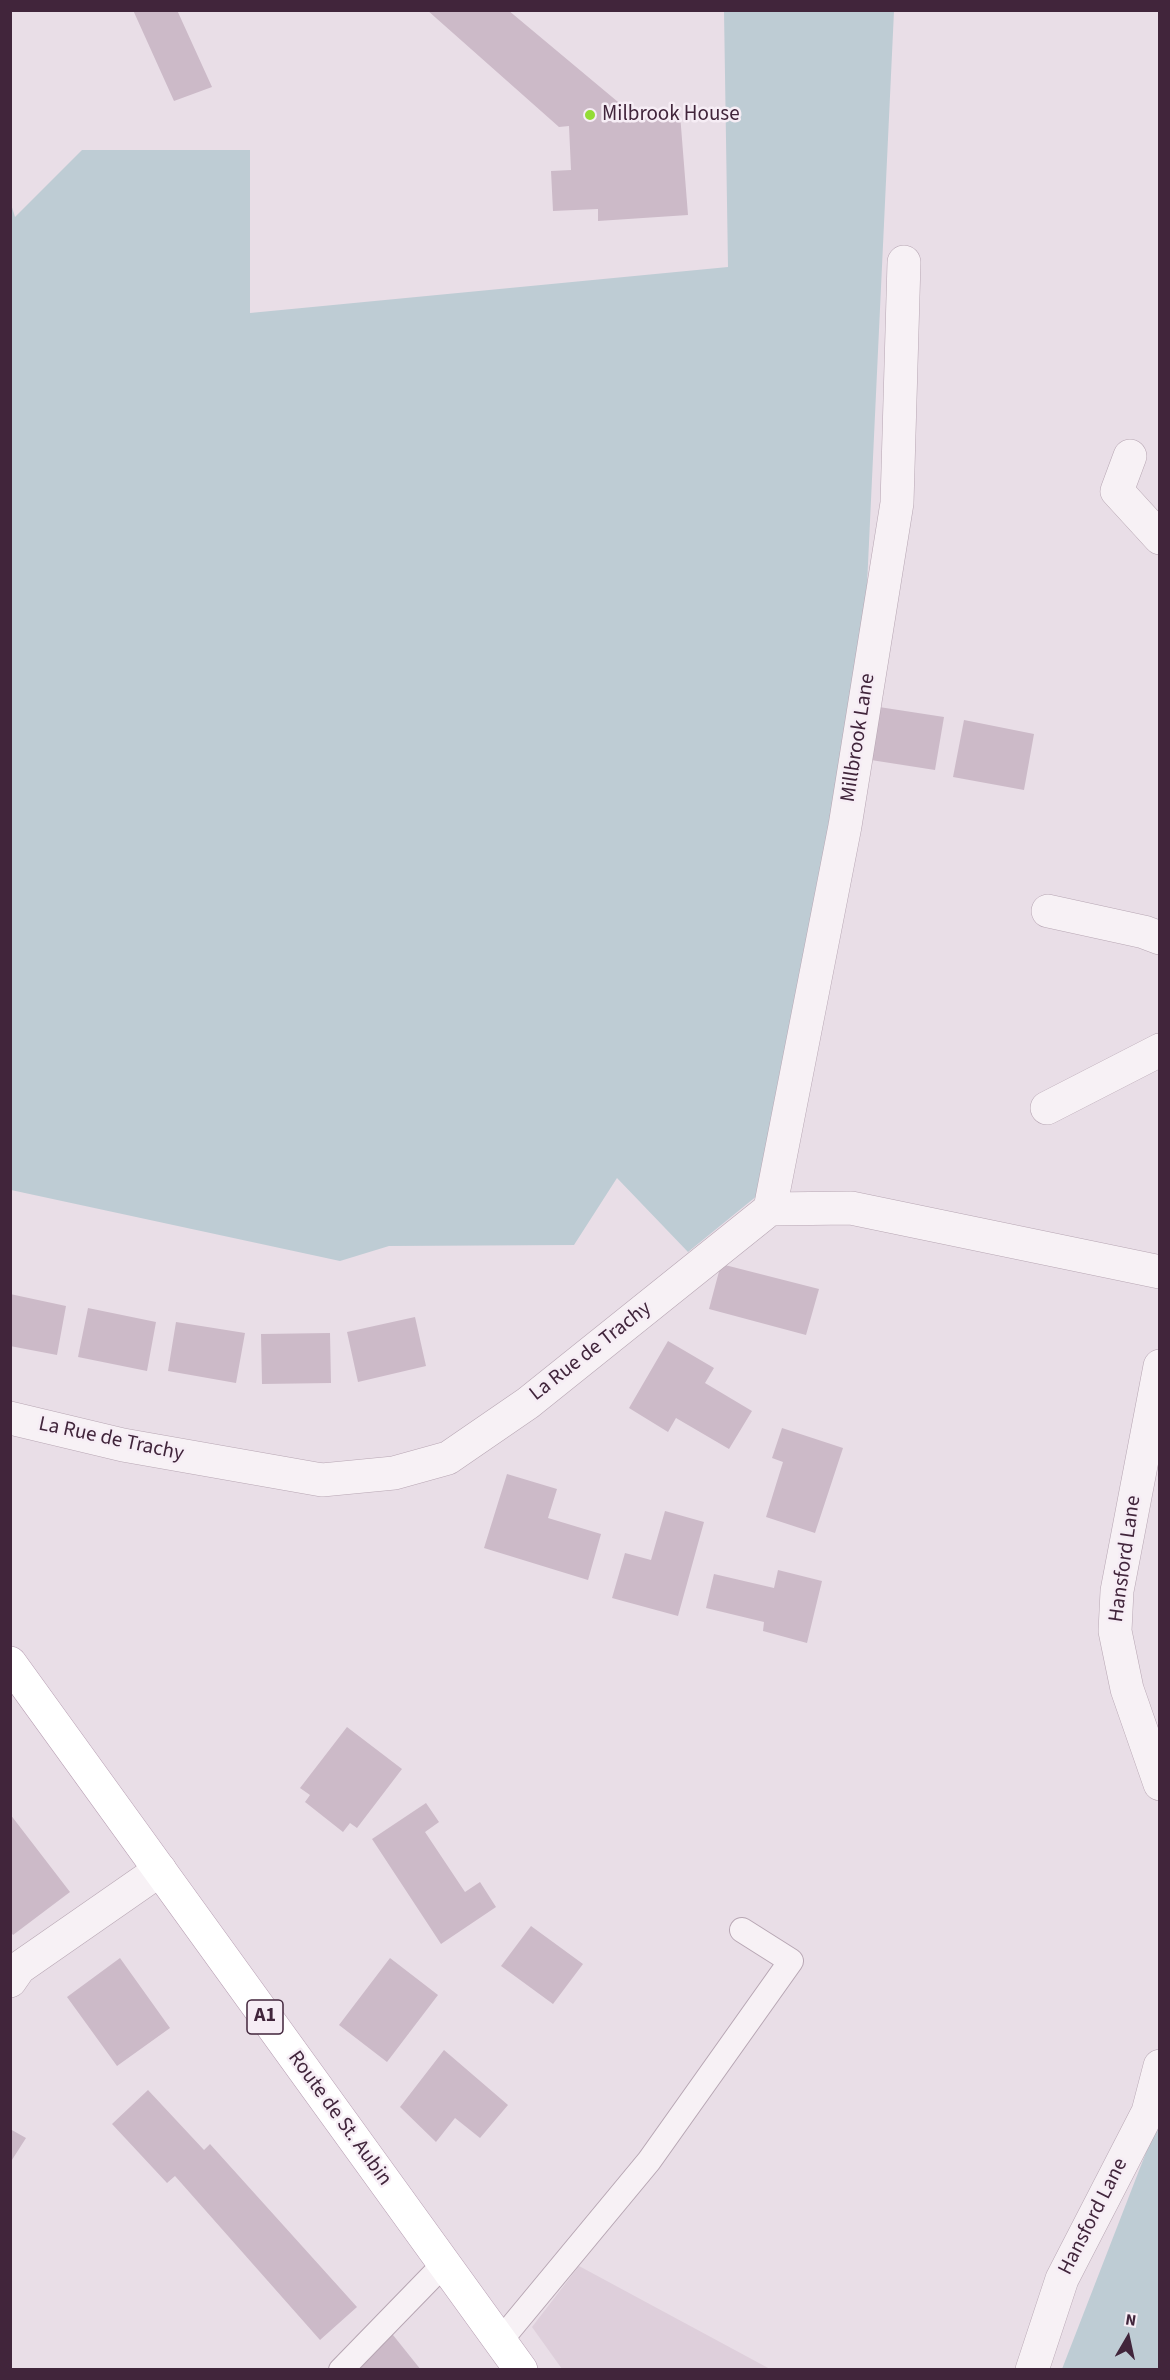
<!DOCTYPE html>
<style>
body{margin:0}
#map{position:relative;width:1170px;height:2380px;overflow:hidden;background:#e9dee7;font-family:"Source Sans 3",sans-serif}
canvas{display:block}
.frame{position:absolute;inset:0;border:12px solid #41253b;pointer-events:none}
.north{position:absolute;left:1098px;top:2308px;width:60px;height:60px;-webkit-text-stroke:4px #f6edf5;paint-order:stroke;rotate:9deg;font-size:16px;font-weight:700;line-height:24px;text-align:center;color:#41253b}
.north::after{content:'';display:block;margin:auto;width:21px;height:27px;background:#41253b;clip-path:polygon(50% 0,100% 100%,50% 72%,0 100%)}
</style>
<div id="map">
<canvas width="1170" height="2380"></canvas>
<div class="frame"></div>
<div class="north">N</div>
</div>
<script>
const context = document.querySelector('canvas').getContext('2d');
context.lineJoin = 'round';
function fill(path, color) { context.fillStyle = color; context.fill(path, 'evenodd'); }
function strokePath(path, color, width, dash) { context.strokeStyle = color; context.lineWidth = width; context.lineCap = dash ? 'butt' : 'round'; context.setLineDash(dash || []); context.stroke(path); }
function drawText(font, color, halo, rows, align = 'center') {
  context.font = font + ' "Source Sans 3",sans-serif'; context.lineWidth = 5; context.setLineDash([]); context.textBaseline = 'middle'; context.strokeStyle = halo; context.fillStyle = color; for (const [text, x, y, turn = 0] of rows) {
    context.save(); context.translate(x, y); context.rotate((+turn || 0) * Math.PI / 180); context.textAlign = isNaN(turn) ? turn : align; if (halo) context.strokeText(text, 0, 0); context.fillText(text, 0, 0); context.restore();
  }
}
fill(new Path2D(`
 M579,2266L770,2369H562L532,2327Z`), '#decfdb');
fill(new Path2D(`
 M724,11H894L863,670L758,1195L688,1252L617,1178L574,1245L389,1246L340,1261L11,1190L10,201L15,217L82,150H250V313L728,267Z
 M1159,2119V2369H1062Z`), '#beccd4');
fill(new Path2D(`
 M133,10H177L212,87L174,101Z
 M427,10H508L636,117L680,114L688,215L598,221V209L553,211L551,171L571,170L569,126L559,127Z
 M879,707L944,717L935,770L871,760Z
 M964,720L1034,734L1024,790L953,777Z
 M721,1264L819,1289L806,1335L709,1309Z
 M10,1294L66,1306L57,1355L10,1346Z
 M88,1308L156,1322L147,1371L78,1357Z
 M415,1317L426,1366L358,1382L347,1332Z
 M176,1322L245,1333L236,1383L168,1371Z
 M330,1333L331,1383L262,1384L261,1334Z
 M668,1341L714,1368L705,1383L752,1411L729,1449L676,1418L668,1432L629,1408Z
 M782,1428L843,1448L815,1533L766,1517L783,1462L772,1458Z
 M507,1474L557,1489L548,1518L601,1534L588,1580L484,1548Z
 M665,1511L704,1522L678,1616L612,1598L625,1553L651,1560Z
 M778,1570L822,1581L807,1643L763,1631L764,1622L706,1608L714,1574L774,1588Z
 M347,1727L402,1769L357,1828L350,1823L343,1832L305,1802L310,1795L300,1788Z
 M426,1803L439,1822L425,1832L465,1892L480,1882L496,1907L441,1944L372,1839Z
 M10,1814L70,1892L13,1935L10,1931Z
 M531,1926L583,1964L553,2004L501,1966Z
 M120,1958L170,2028L117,2066L67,1997Z
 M390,1958L438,1995L387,2062L339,2025Z
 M444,2050L508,2105L480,2138L455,2118L436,2142L400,2107Z
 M148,2090L204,2150L210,2144L357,2307L320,2340L175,2176L167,2183L112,2124Z
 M10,2129L26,2138L10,2163Z
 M385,2325L421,2370H342Z`), '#ccbac8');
const lane = new Path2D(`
 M500,2341L649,2161L791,1961L742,1930
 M341,2370L445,2263`);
const street = new Path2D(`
 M1130,456L1117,491L1160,538
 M1048,911L1144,932L1160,938
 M1047,1108L1160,1050
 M770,1209L845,826L897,503L904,262
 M1160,1366L1117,1591L1115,1631L1127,1689L1160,1784
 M10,1418L123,1445L322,1480L394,1473L448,1458L528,1403L770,1209L851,1208L1160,1272
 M10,1981L19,1968L160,1870
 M1032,2370L1062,2279L1148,2112L1160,2066`);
const primary = new Path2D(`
 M10,1663L521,2370`);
strokePath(lane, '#b7a6b3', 26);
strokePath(street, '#b7a6b3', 34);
strokePath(primary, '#b69cb1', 34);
strokePath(lane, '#f7f1f5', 24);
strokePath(street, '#f7f1f5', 33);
strokePath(primary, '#fff', 33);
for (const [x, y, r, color] of [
 [590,115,6,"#93dc35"]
]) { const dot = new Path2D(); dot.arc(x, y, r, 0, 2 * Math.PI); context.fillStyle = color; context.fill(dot); strokePath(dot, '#f6edf5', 2); }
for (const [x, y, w] of [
 [265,2017,36]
]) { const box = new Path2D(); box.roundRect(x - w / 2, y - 17, w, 34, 4.5); context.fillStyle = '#f6edf5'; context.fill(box); strokePath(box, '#41253b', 1.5); }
drawText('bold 20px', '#41253b', null, [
 ["A1",265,2017]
]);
drawText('21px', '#41253b', '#f6edf5', [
 ["Milbrook House",602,115]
], 'left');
drawText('21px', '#41253b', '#f6edf5', [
 ["Millbrook Lane",859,738,-81],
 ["La Rue de Trachy",591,1352,-38],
 ["La Rue de Trachy",111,1440,12],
 ["Hansford Lane",1126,1559,-82],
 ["Route de St. Aubin",339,2119,54],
 ["Hansford Lane",1094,2217,-63]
]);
</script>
